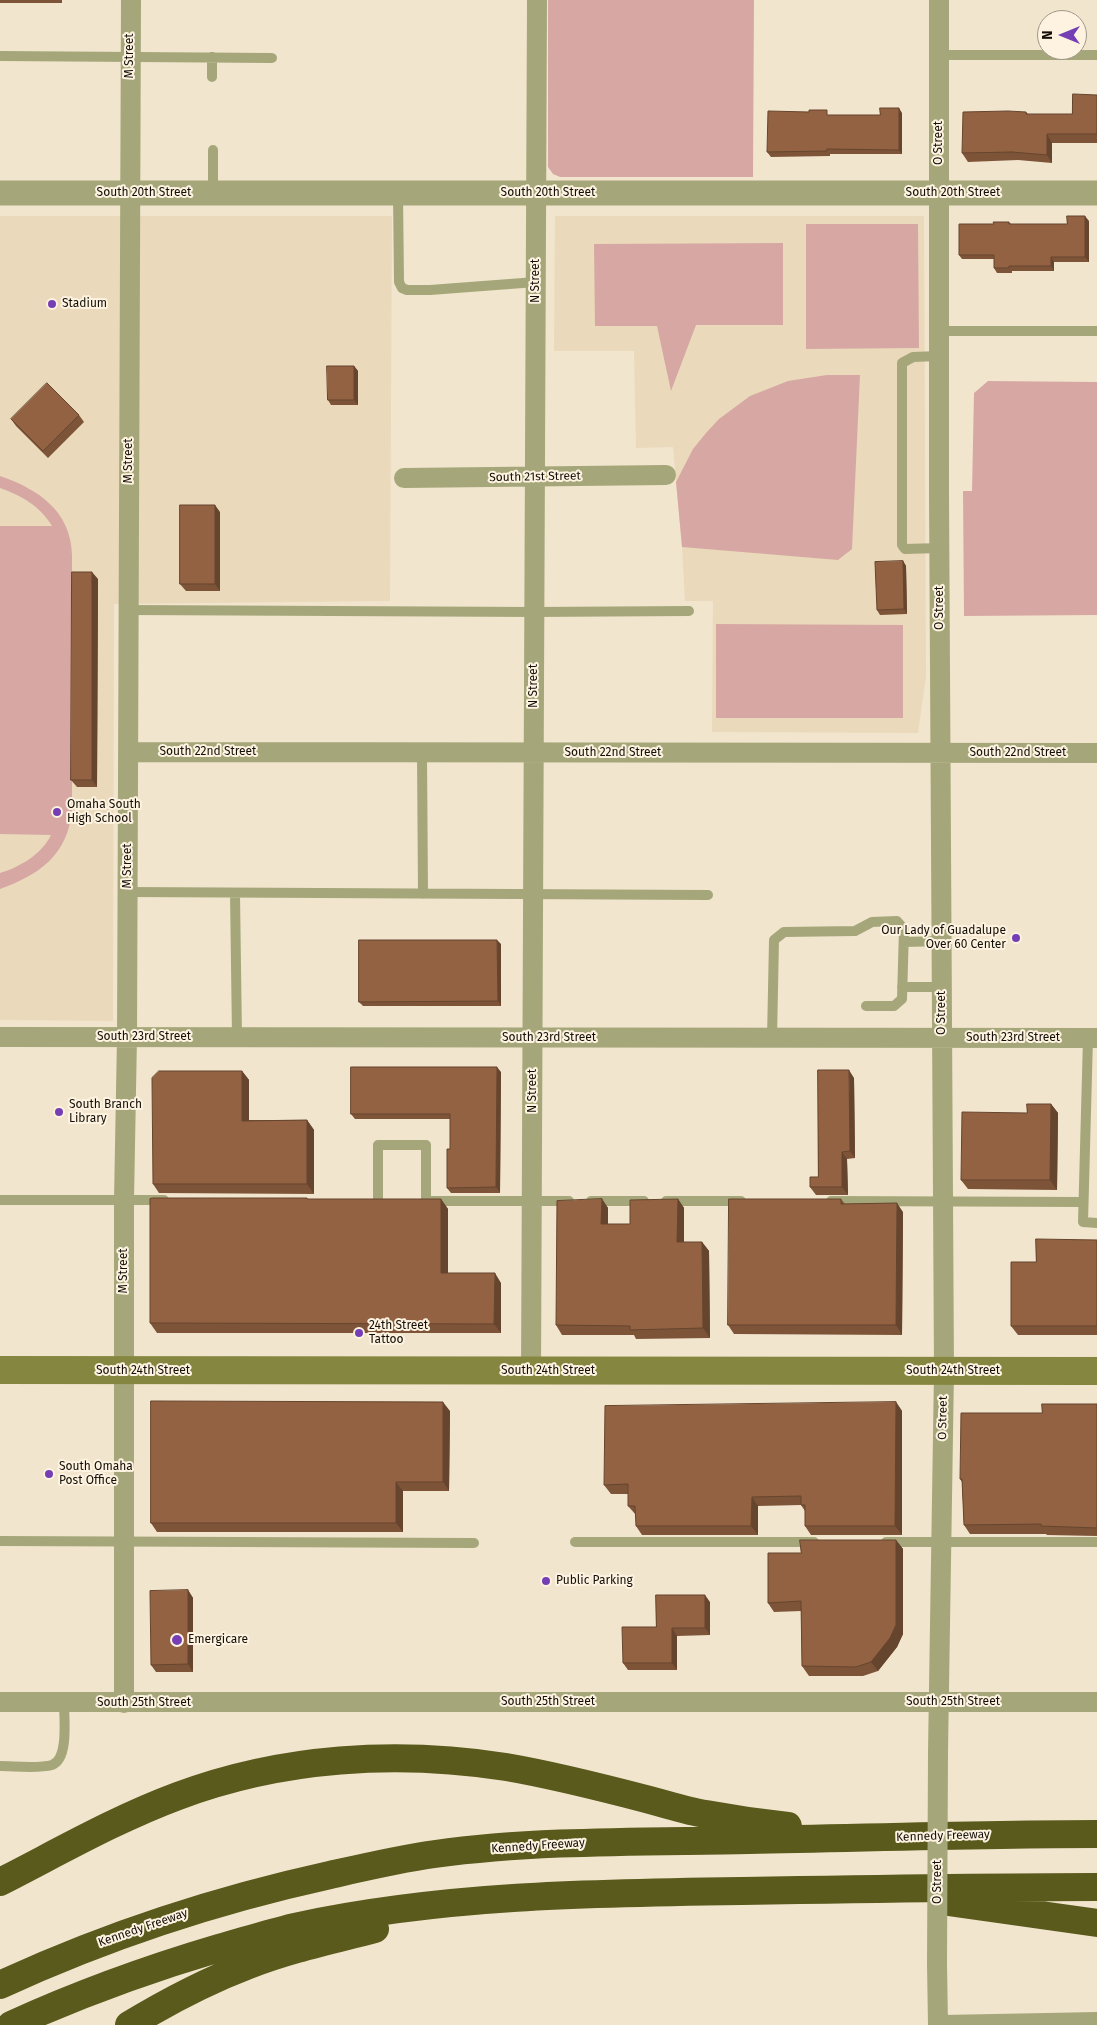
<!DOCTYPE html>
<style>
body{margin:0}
#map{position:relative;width:1097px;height:2025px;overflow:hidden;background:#f2e5ce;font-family:"Fira Sans",sans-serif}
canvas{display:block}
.north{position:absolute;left:1037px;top:10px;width:50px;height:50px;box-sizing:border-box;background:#fdf3e0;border:1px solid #9f9789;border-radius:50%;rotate:270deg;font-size:14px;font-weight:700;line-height:20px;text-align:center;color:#130e07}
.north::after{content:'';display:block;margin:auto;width:18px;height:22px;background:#753eb4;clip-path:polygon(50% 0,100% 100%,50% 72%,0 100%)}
</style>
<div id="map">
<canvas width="1097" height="2025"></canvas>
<div class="north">N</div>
</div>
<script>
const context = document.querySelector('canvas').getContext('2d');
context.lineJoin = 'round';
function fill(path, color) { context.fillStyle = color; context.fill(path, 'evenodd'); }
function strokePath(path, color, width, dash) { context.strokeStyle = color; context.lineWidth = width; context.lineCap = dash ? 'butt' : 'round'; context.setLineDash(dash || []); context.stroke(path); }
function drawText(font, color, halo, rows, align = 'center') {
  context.font = font + ' "Fira Sans",sans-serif'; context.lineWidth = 4; context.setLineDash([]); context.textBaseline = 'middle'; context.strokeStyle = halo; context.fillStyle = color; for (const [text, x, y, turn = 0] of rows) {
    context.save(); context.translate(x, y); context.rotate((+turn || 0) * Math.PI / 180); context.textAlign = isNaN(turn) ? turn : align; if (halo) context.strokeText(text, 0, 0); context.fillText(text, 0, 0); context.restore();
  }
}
fill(new Path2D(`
 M0,216H392L390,601L114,604L113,1021L0,1020Z
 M555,216H924L926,676L918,733L712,732L713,601H685L682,547L673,447L636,448L634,351H554Z`), '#ead9bb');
fill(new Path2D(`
 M548,0H754L753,177H560L553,174L548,167Z
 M806,224H918L919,348L806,349Z
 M783,243V325H696L671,391L657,326H595L594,244Z
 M827,375H860L852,549L838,560L682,547L676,482L693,449L706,433L719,419L750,396L788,381Z
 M988,381L1097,382V615L964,616L963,491H972L974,393Z
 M0,476C38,489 71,511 72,555V810C68,855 39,875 0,889V873C20,867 42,854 51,835L0,834V526H52C40,506 22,496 0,488Z
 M716,624L903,625V718H716Z`), '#d7a8a3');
strokePath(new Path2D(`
 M939,55H1097
 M0,56L272,58
 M212,57V77
 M213,150V193
 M398,194L399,282L402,288L407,290H430L536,282
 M939,331H1097
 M939,356L913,357L902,363V545L905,549L940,548
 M129,610L534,612L689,611
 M422,753L423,894
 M128,892L708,895
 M235,893L237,1037
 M904,942L942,941
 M902,987H942
 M772,1038L774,940L784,932L855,931L872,922L897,921L904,929L902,999L894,1006H866
 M1088,1038L1083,1222L1097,1223
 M0,1200H164
 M378,1201V1145H426V1201
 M428,1201H569
 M591,1201H644
 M666,1201H741
 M831,1201L1083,1202
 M0,1541L474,1543
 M575,1542H814
 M886,1542H1097
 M0,1766C14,1766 38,1769 52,1765C69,1759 64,1718 64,1703`), '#a5a77a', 10);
strokePath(new Path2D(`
 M404,478L666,475
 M129,752L1097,753
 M0,1037L1097,1038
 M531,1371L537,0
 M0,1702H1097
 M124,1703V1200L127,1037L131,0
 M938,1752L944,1371L939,494V0
 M937,1964L938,2025
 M942,2025L1097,2022`), '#a5a77a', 20);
strokePath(new Path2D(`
 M0,193H1097`), '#a5a77a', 25);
strokePath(new Path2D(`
 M0,1370L1097,1371`), '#858740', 28);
strokePath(new Path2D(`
 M0,1882C59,1852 116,1819 178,1796C282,1757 397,1750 506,1767C553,1775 600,1787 646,1799C666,1804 686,1811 706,1814C733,1819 760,1823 788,1826
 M948,1902L1097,1923
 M0,1985C106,1936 216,1900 330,1875C365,1867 399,1859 435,1854C538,1840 644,1842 749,1840C865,1838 981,1834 1097,1834
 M11,2025C79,1994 148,1969 219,1948C244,1941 269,1933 294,1927C441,1895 592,1893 742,1891C860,1889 979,1887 1097,1887
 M129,2025C167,2002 207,1981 249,1965C290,1949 333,1940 375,1929`), '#595a1c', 28);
strokePath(new Path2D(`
 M937,1964L938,1752`), '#a5a77a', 20);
fill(new Path2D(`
 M0,0H62V3H0Z
 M1097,95V143H1052V163L1018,160L968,162L962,153L1026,112L1028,114H1072Z
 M902,113V154H830V156L771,157L767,152L880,115Z
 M1089,221V262H1054V271H1012V273H997L994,268V259H962L959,255L994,224L1009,222L1011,224H1067Z
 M354,366L358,371V405H331L328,400Z
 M79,415L84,422L48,458L16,426L11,419Z
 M220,512V591H186L180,584Z
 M903,561L906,566L907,614L880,615L877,610Z
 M98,579L97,787H77L71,780Z
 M501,944V1006H363L359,1002Z
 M242,1071L249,1080V1120H307L314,1130V1194L159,1193L153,1184Z
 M501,1072L500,1193H451L447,1188L450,1149V1119H355L351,1114Z
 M854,1078L855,1158L847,1159L848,1195H816L810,1187L818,1177Z
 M1051,1104L1058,1113L1057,1190L968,1189L961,1180L1027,1113Z
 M307,1198L308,1199H441L448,1209V1273L501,1283V1333H157L150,1323Z
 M602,1199L608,1208V1224H630L678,1199L684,1208V1242H702L709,1251L710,1338L636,1339L634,1335H562L556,1325Z
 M841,1199L845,1204L903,1212L902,1335L734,1334L728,1325Z
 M1097,1240V1335H1018L1011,1326L1036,1262Z
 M896,1402L902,1411V1535H811L805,1526V1511L801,1505L758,1506V1535H642L636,1526V1515L628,1506V1494H611L604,1485Z
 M1097,1404V1536L1047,1535L1046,1534H970L964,1525L962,1482L960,1479L1042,1413Z
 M450,1411L449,1491H403V1532H157L151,1523Z
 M896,1540L903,1549V1634L897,1647L878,1671L863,1676H809L802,1666L801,1611L774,1612L768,1603L801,1553Z
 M188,1590L193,1598V1672H156L151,1665Z
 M710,1602V1635L677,1636V1670H628L623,1663L656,1627Z`), '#7e5439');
fill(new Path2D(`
 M899,108L902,113V154L899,150Z
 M1047,134L1052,143V163L1047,155Z
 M1085,216L1089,221V262L1085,257Z
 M1051,257L1054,262V271L1051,266Z
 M354,366L358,371V405L354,400Z
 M215,505L220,512V591L215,584Z
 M903,561L906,566L907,614L904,609Z
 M92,572L98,579L97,787L92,780Z
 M497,940L501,944V1006L498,1001Z
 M497,1067L501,1072L500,1193L496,1187Z
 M849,1070L854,1078L855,1158L850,1151Z
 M242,1071L249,1080V1130L242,1121Z
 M1051,1104L1058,1113L1057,1190L1050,1180Z
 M307,1120L314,1130V1194L307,1184Z
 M842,1152L847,1159L848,1195L842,1187Z
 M441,1199L448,1209V1283L441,1273Z
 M602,1199L608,1208V1234L601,1224Z
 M678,1199L684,1208V1251L677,1242Z
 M897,1203L903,1212L902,1335L896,1325Z
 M702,1242L709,1251L710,1338L703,1328Z
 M495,1273L501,1283V1333L494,1324Z
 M443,1402L450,1411L449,1491L443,1482Z
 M896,1402L902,1411V1535L895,1526Z
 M396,1482L403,1491V1532L396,1523Z
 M752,1497L758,1506V1535L751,1526Z
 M896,1540L903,1549V1634L897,1647L878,1671L871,1662Z
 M188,1590L193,1598V1672L188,1664Z
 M705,1595L710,1602V1635L705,1628Z
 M672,1628L677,1636V1670L672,1663Z`), '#66452e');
const building = new Path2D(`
 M1073,94L1097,95V134H1047V155L1012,152L962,153L963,112L1008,111L1026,112V114H1072Z
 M880,108H899V150L827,149V151L767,152L768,111L809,112V110H827V115H880Z
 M1067,216H1085V257H1051V266H1009V268H994V255H959V224H994L993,222H1009V224H1067Z
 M327,366H354V400H328Z
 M47,383L79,415L43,451L11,419Z
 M180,505H215V584H180Z
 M903,561L904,609L877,610L875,562Z
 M72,572H92V780H71Z
 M359,940H497L498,1001L359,1002Z
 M351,1067H497L496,1187L447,1188V1149H450V1114H351Z
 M818,1070H849L850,1151L842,1152V1187H810V1177H818Z
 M159,1071H242V1121L307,1120V1184H153L152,1078Z
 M1027,1104H1051L1050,1180H961L962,1112L1027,1113Z
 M153,1198H307V1199H441V1273H495L494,1324L150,1323V1199Z
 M602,1199L601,1224H630V1200L678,1199L677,1242H702L703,1328L630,1330V1326L556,1325L557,1201Z
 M729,1199H841V1204L897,1203L896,1325H728Z
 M1036,1239L1097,1240V1326H1011V1262H1036Z
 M151,1401L443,1402V1482H396V1523H151Z
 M896,1402L895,1526H805V1505H801V1496L752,1497L751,1526H636L635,1506H628V1484L604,1485L605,1406Z
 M1042,1404H1097V1528L1041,1526V1524L964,1525L962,1479H960L961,1413H1042Z
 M800,1540H896V1625L890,1638L871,1662L856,1667L802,1666L801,1601L768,1603V1553H801Z
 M188,1590V1664L151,1665L150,1591Z
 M656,1595H705V1628H672V1663H623L622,1627H656Z`);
fill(building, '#926242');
strokePath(building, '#66452e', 1);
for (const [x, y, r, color] of [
 [52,304,5,"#753eb4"],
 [57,812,5,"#753eb4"],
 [1016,938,5,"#753eb4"],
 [59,1112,5,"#753eb4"],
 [359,1333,5,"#753eb4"],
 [49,1474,5,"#753eb4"],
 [546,1581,5,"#753eb4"],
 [177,1640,6,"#753eb4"]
]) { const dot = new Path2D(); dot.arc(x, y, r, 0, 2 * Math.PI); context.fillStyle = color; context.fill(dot); strokePath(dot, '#fdf3e0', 2); }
drawText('12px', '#130e07', '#fdf3e0', [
 ["M Street",130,56,-90],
 ["O Street",939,143,-90],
 ["South 20th Street",144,193],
 ["South 20th Street",548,193],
 ["South 20th Street",953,193],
 ["N Street",536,281,-90],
 ["M Street",129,461,-90],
 ["South 21st Street",535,477,-1],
 ["O Street",940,608,-90],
 ["N Street",534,686,-90],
 ["South 22nd Street",208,752],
 ["South 22nd Street",613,753],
 ["South 22nd Street",1018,753],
 ["M Street",128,866,-90],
 ["O Street",942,1013,-90],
 ["South 23rd Street",144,1037],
 ["South 23rd Street",549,1038],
 ["South 23rd Street",1013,1038],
 ["N Street",533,1091,-90],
 ["M Street",124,1271,-90],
 ["South 24th Street",143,1371],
 ["South 24th Street",548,1371],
 ["South 24th Street",953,1371],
 ["O Street",943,1418,-89],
 ["South 25th Street",548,1702],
 ["South 25th Street",953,1702],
 ["South 25th Street",144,1703],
 ["Kennedy Freeway",943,1836,-2],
 ["Kennedy Freeway",538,1846,-4],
 ["O Street",938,1882,-90],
 ["Kennedy Freeway",143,1928,-19]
]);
drawText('12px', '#130e07', '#fdf3e0', [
 ["Stadium",62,304],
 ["Omaha South",67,805],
 ["High School",67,819],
 ["Our Lady of Guadalupe",1006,931,"right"],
 ["Over 60 Center",1006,945,"right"],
 ["South Branch",69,1105],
 ["Library",69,1119],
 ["24th Street",369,1326],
 ["Tattoo",369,1340],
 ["South Omaha",59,1467],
 ["Post Office",59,1481],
 ["Public Parking",556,1581],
 ["Emergicare",188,1640]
], 'left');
</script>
